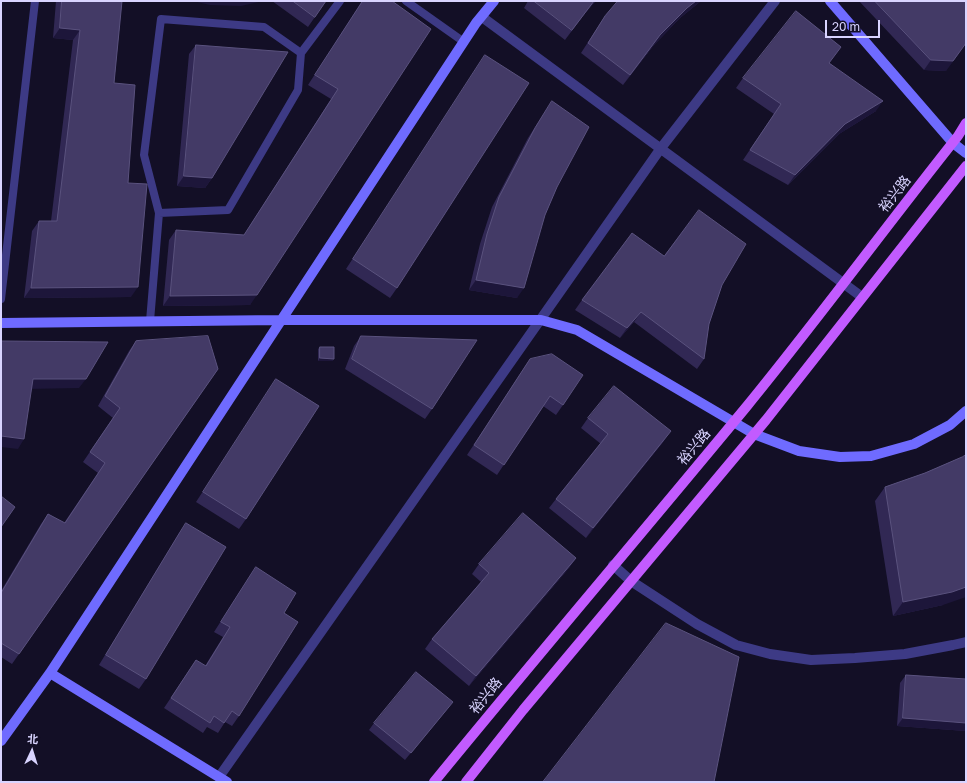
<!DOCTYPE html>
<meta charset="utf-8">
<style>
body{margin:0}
#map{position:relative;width:967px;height:783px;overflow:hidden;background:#130f26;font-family:"Golos Text","Noto Sans SC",sans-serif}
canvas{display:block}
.frame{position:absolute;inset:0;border:2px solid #d9d4ff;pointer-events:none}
.north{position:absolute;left:12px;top:731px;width:40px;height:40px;-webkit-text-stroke:3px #130f26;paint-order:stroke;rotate:4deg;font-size:11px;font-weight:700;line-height:16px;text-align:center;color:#d9d4ff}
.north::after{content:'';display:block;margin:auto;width:14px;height:18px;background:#d9d4ff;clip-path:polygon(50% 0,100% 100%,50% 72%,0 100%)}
.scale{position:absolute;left:825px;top:20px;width:55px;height:18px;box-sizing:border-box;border:2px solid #d9d4ff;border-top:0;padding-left:5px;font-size:12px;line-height:14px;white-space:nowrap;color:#d9d4ff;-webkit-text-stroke:3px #130f26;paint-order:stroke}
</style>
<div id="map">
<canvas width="967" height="783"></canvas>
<div class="frame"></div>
<div class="north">北</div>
<div class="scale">20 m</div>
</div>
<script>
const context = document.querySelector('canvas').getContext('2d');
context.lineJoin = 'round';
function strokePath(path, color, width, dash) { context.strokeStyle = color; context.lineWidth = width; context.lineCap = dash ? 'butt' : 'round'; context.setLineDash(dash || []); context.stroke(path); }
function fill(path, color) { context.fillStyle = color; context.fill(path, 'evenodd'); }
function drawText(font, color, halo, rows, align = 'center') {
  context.font = font + ' "Golos Text","Noto Sans SC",sans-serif'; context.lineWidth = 3.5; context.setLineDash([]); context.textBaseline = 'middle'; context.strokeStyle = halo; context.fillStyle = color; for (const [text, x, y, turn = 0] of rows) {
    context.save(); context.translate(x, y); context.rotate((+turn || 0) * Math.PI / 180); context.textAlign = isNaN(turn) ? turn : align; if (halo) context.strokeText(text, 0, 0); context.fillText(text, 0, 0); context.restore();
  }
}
strokePath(new Path2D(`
 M406,1L464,42
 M159,213L144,155L161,19L264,27L301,53
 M1,299L35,1
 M150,321L159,213L228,210L298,90L301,53L340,1`), '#3d3a85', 8);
strokePath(new Path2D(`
 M482,17L862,297
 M613,565L631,581L697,624L736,645L770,654L811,660L855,658L905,654L953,645L966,642
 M219,777L661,148L775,1`), '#3d3a85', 10);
strokePath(new Path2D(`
 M830,1L953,143L966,153
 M1,323L281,320H541L577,330L754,434L799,451L840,457L871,456L914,444L950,425L966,411
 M50,673L227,782
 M1,741L50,673L476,23L494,1`), '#6f6bff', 10);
strokePath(new Path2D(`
 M434,782C537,656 643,532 747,406C819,318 887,225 958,136L966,123
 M466,782L523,710L766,420L966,166`), '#c25bff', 10);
fill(new Path2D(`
 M56,1H122L114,83L128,183L131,297L24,298L32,231L39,221H51L73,40L53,38Z
 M272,1H326L308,27Z
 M362,1H392L250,305L163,306L169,240L176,230L244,235L331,99L308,85Z
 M528,1H596L586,12L565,40L524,8Z
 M618,1H701L680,18L654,45L623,85L581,53L605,16Z
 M859,1H966L946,71L924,70Z
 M196,45L212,178L205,188L177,186L189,54Z
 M485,55L397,288L390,298L346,269Z
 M829,63L876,111L839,134L788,185L743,160L774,114L736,88L743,78Z
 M552,101L557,187L545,215L517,298L469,290L480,244L492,207L528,138Z
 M664,256L722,285L709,324L704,359L697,369L634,322L620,338L575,310L582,300Z
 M361,336L432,409L425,419L345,369L354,346Z
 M136,341L218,369L12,664L1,657V591L41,524L48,514L64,523L98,473L83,462L113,418L98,406L129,351Z
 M320,347L334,359L332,361H318V349Z
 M530,359L563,405L556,415L543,406L497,475L467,455Z
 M276,379L246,519L239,529L196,502Z
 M588,418L664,441L586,538L549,508L556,499L601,444L581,428Z
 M962,457L943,605L893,616L875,501L885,487L925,473Z
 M186,523L146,679L139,689L99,665L179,533Z
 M576,558L569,568L469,686L425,649L432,639L481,582L472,574L479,564Z
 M256,567L284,613L239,716L232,726L225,722L218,733L207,727L203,733L164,708L196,660L205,666L223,637L214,632L249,577Z
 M906,675L966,679V731L897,726L900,683Z
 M447,709L405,760L369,730L374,723Z`), '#312854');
fill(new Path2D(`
 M193,1H263L241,6L210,5Z
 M594,1H596L586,12L565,40Z
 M696,1H701L680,18L654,45L623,85L660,35L687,8Z
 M60,28L80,30L73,40L53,38Z
 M966,44L946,71L924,70L931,60Z
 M883,101L876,111L839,134L788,185L795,175L845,124Z
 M184,176L212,178L205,188L177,186Z
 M476,280L524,288L517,298L469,290Z
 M138,287L131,297L24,298L31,288Z
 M257,295L250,305L163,306L170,296Z
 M641,312L634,322L620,338L627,328Z
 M320,358L334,359L332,361H318Z
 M33,379H86L79,388L26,389Z
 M671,431L664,441L586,538L593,528Z
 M1,436L24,439L18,449L1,447Z
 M576,558L569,568L469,686L476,676Z
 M966,587V597L943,605L893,616L903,602Z
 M453,702L447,709L405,760L411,753Z
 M903,718L966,723V731L897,726Z`), '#1d163a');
const building = new Path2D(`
 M62,1H122L114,83L135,85L128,183L147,184L138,287L31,288L39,221H57L80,30L60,28Z
 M293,1H326L315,17Z
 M363,1H392L431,29L257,295L170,296L176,230L244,235L338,89L315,75Z
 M534,1H594L572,30Z
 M618,1H696L687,8L660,35L630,75L588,43L605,16Z
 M875,1H966V43L953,61L931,60Z
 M796,11L841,47L829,63L883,101L845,124L795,175L750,150L781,104L743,78Z
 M196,45L288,52L212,178L184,176Z
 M485,55L529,83L397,288L353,259Z
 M552,101L589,127L557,187L545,215L524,288L476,280L487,234L499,197L535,128Z
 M699,210L746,244L722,285L709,324L704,359L641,312L627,328L582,300L632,233L664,256Z
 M208,336L218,369L19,654L1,643V593L48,514L65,523L105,463L90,452L120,408L105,396L136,341Z
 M361,336L477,340L432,409L352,359Z
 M1,341L108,342L86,379H33L24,439L1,436Z
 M320,347H334V359L320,358Z
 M552,354L583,375L563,405L550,396L504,465L474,445L530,359Z
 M276,379L319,406L246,519L203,492Z
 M614,386L671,431L593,528L556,499L608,434L588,418Z
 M966,455V587L952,592L903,602L885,487L925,473L962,457Z
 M1,496L15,507L1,527Z
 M523,513L576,558L476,676L432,639L489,573L479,564Z
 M186,523L226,547L146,679L106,655Z
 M256,567L296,593L284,613L298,622L239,716L232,711L224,723L214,716L210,723L171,698L196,660L206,666L230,627L221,622Z
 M666,623L739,657L714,782H543Z
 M416,672L453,702L411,753L374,723Z
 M906,675L966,679V723L903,718Z`);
fill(building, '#433a66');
strokePath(building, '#5a527e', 1);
drawText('14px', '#d9d4ff', '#130f26', [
 ["裕兴路",895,194,-52],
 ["裕兴路",694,447,-50],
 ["裕兴路",486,696,-51]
]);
</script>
